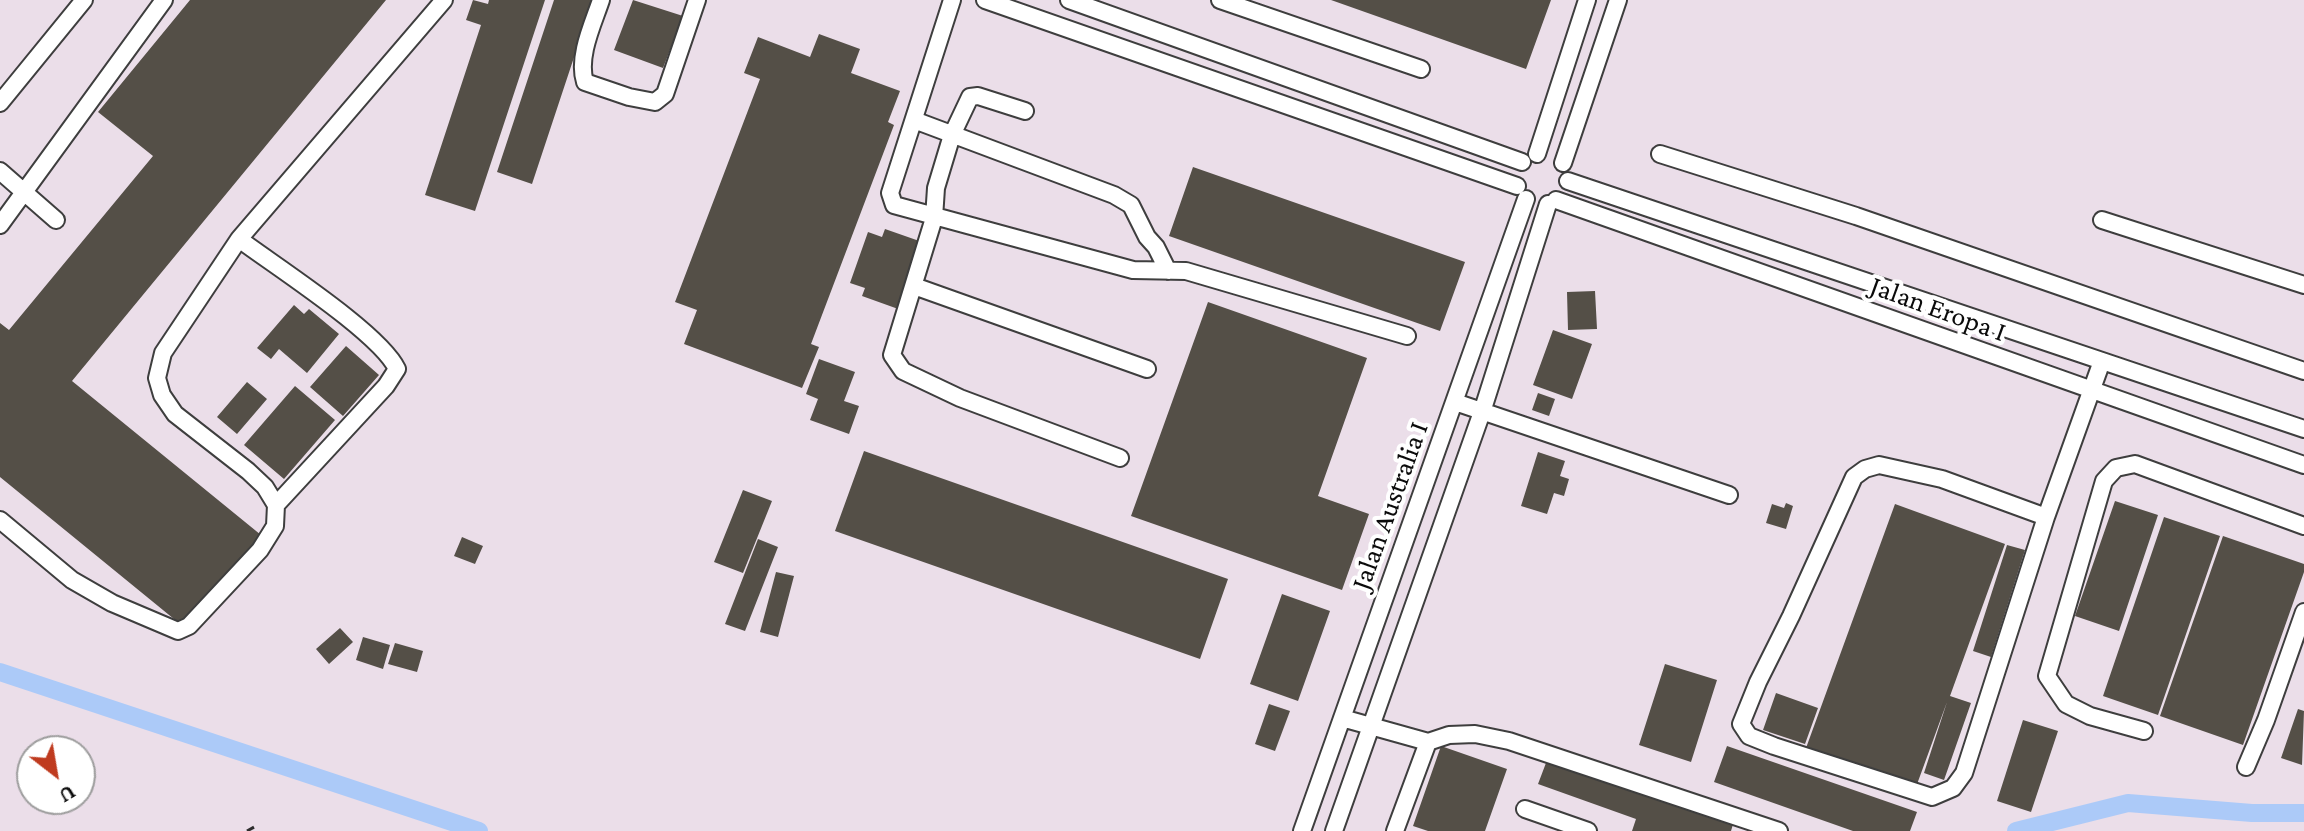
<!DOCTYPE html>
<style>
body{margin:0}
#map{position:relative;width:2304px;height:831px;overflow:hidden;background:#feffe9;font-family:"Crimson Pro",serif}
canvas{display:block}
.north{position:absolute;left:16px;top:735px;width:80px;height:80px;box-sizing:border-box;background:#fff;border:2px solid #9d9d9d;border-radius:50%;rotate:149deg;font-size:22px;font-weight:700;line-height:32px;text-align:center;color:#0b0b0b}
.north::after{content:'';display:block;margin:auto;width:28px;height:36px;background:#bf3b1f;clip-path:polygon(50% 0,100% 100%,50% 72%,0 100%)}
</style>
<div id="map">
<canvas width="2304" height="831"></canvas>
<div class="north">U</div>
</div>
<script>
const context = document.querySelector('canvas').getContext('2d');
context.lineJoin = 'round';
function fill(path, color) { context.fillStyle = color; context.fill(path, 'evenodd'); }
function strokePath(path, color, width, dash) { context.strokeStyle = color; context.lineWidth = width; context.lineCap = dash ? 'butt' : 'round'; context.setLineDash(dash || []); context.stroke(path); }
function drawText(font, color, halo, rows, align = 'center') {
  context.font = font + ' "Crimson Pro",serif'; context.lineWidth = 8; context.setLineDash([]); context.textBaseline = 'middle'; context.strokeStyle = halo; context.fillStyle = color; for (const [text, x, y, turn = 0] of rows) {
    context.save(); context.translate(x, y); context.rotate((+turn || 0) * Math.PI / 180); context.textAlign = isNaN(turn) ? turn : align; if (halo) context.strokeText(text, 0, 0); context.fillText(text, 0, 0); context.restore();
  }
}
fill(new Path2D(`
 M0,0H2304V831H0ZM32,751H80V799H32Z`), '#ebdee9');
strokePath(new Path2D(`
 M0,672L479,831
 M2016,831L2128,803L2252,813H2304`), '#accaf8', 18);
fill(new Path2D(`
 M190,0H386L72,381L261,535L185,628L0,477V323L9,330L153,156L98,112Z
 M473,0L488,4L489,0H545L475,211L425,195L481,25L466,20Z
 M554,0H593L532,184L497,172Z
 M633,0L683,16L663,68L614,50Z
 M1331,0H1551L1526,69Z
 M819,34L860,49L851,73L900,91L888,122L894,125L811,344L819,347L802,388L684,344L697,310L675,302L760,79L744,73L758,37L810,57Z
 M1193,167L1465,262L1440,331L1169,236Z
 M885,229L925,243L901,310L862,296L865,288L850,283L868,232L882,237Z
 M1595,291L1597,329L1568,330L1567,292Z
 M1208,302L1367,358L1318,496L1369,514L1342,590L1131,516Z
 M294,305L304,314L309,309L339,334L307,373L279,349L271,359L257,348Z
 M1553,330L1592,344L1572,399L1533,385Z
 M346,346L379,375L343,416L310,387Z
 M819,359L855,372L844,401L859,406L849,434L810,420L818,399L806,394Z
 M247,382L267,399L237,434L217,417Z
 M295,386L335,420L284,479L244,445Z
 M1538,393L1555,399L1549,416L1532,410Z
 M864,451L1228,579L1200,659L835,531Z
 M1538,452L1565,461L1560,476L1569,479L1564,496L1554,493L1547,514L1521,506Z
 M743,490L772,501L743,573L714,562Z
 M2115,501L2158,515L2119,631L2075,616Z
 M1786,503L1793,506L1786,529L1766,523L1772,504L1784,508Z
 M1895,504L2005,544L1950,696L1971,703L1944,780L1924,773L1947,702L1916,787L1806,748Z
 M2164,517L2220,536L2158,715L2103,696Z
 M2223,536L2304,564V572L2243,745L2160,716Z
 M462,537L483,546L475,564L454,556Z
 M758,539L778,547L745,631L725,624Z
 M2007,545L2025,550L1991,657L1973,651Z
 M776,572L794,576L778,637L760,632Z
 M1282,594L1330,611L1298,701L1250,684Z
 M340,628L353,642L329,664L316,649Z
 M363,637L390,645L383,669L356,660Z
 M395,643L423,651L417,672L388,664Z
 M1665,664L1717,680L1691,762L1639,745Z
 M1776,693L1818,708L1805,744L1763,730Z
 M1269,704L1290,711L1275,751L1255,744Z
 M2298,709L2304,711L2302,765L2281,758Z
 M2023,720L2058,731L2031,812L1997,801Z
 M1441,746L1507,769L1485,831H1428L1413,826Z
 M1727,746L1917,812L1910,831H1853L1714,782Z
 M1549,755L1734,821L1731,831H1632L1636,819L1538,784Z`), '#544f47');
const minor = new Path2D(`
 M601,0C593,24 577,57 585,82L629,97L655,102L665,94L697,0
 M952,0L890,193L894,205L1133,270L1186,271L1407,336
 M985,0L1517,186
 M1069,0L1522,162
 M1220,0L1421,69
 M0,103L84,0
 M1025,111L978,96L970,97L952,135L936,188L934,218L892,355L903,371L960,398L1120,458
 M914,120L1114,195L1131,205L1147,237L1156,247L1168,271
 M1537,154L1587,0
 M1660,154L1856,216L2304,371
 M1563,163L1618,0
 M0,171L56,220
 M1568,181L2304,429
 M1556,200L2304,465
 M2102,220L2304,285
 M0,225L164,0
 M239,239C275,266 380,333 397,369L386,386L276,505
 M914,286L1147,369
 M1455,402L1729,495
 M2046,517L1942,479L1879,465L1865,469L1854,477L1791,616L1758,682L1741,724L1749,736L1774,746L1932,797L1953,788L1964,773L2046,517L2102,361
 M0,520L72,580L112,603L178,631L189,626L260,550L275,526L276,505L265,487L248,471L175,414L162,395L157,378L163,353L239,239L444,0
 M1342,718L1428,742L1449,735L1475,734L1509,741L1779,831
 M2144,731L2090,716L2066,704L2047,676L2104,481L2116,468L2135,464L2304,526
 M2246,767L2266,720L2304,612
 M1525,809L1588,831
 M1302,831L1526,199
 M1334,831L1482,412L1548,204
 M1395,831L1428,742`);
strokePath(minor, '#3e3e3e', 20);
strokePath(new Path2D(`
 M247,831L256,826`), '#2d2d2d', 3, [8, 4]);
strokePath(minor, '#fff', 16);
drawText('28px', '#0b0b0b', '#fff', [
 ["Jalan Eropa I",1938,309,20],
 ["Jalan Australia I",1390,506,-70]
]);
</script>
